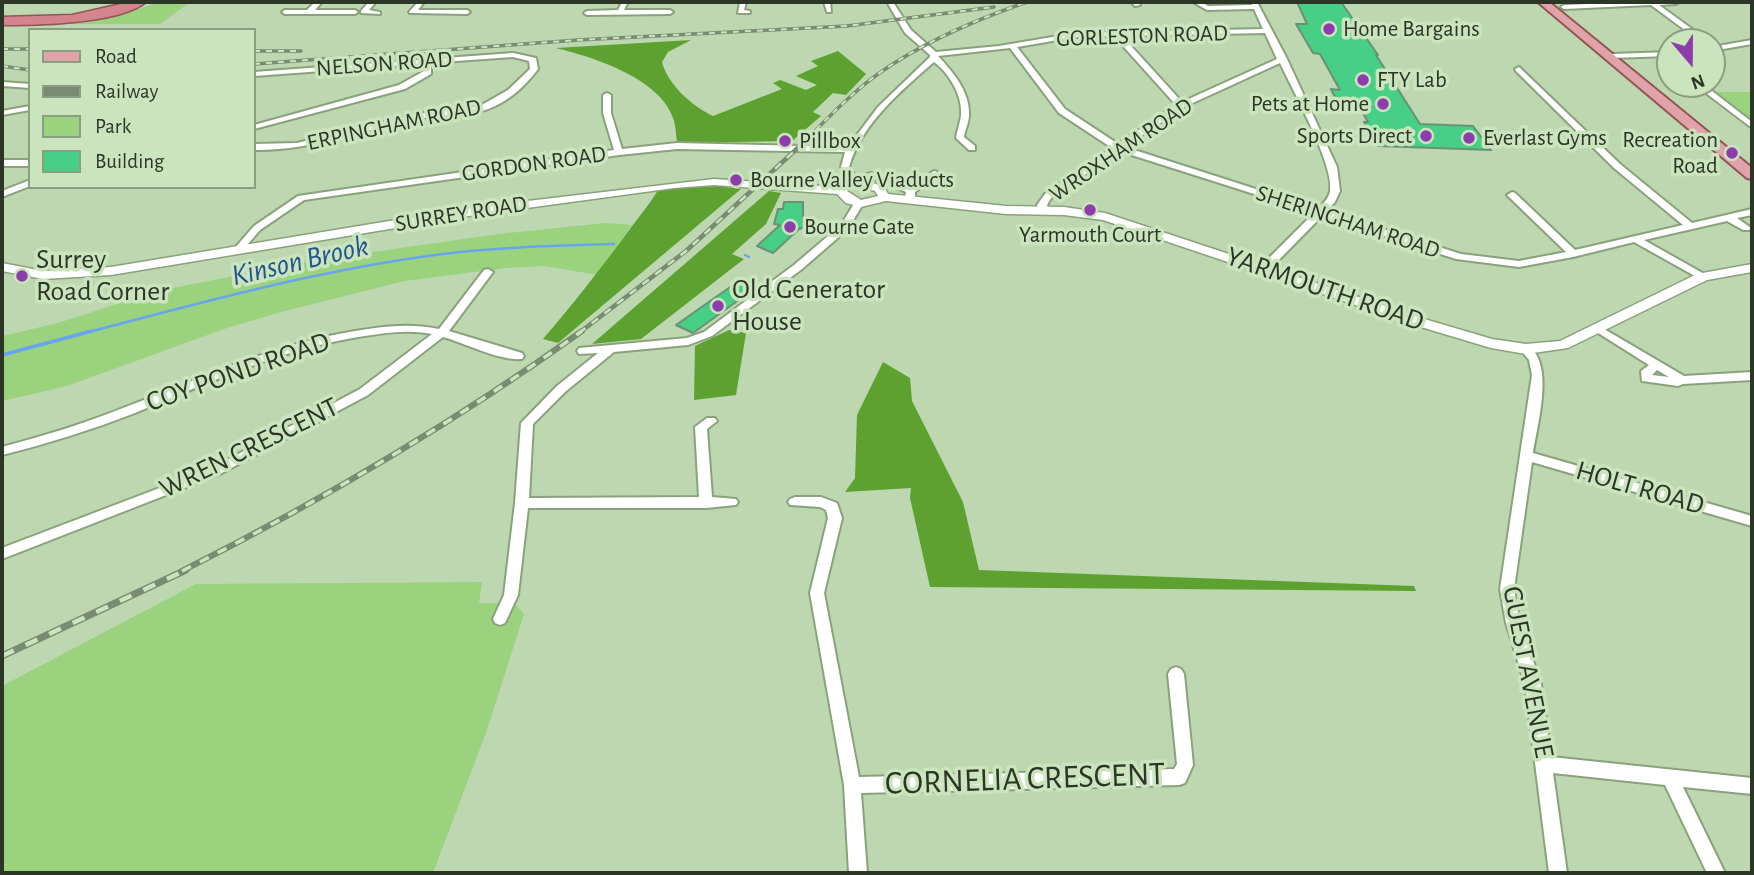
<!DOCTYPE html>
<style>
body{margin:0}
#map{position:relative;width:1754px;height:875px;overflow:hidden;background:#bdd7b0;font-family:"Alegreya Sans",sans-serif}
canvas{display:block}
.frame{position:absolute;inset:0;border:4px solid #2c3627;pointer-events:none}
.legend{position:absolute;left:28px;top:28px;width:228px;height:161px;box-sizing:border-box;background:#cae4bd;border:2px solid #8b9e81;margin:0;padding:9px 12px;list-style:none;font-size:21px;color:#2c3627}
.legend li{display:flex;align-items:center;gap:14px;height:35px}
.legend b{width:35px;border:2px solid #8b9e81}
.north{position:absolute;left:1656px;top:28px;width:70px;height:70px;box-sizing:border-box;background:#cae4bd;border:2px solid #8b9e81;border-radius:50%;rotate:160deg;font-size:19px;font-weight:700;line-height:28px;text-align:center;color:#2c3627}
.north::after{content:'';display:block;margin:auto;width:24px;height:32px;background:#8d3cac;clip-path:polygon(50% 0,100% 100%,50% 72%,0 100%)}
</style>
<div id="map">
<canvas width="1754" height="875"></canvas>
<div class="frame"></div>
<ul class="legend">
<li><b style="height:9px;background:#dfa3a9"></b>Road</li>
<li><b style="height:9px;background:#798b70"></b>Railway</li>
<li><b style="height:19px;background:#9ad27d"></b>Park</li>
<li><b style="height:19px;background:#46cf85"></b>Building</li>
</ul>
<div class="north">N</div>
</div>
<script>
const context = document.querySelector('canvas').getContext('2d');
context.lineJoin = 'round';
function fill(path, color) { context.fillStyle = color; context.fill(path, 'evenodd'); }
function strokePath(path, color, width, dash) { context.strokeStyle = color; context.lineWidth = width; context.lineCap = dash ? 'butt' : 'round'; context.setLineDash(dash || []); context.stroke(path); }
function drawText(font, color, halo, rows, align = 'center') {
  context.font = font + ' "Alegreya Sans",sans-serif'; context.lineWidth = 7; context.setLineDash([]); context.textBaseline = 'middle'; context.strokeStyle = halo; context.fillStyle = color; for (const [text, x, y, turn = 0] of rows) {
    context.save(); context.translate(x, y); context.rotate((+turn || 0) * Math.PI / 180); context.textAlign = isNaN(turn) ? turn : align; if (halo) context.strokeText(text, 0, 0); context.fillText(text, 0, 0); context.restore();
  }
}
fill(new Path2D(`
 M159,2H190L160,24H67L124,14Z
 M1713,92H1752V124Z
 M605,223L632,225L598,275L545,266L506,268L404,281L281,312L224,329L67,386L2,401V336L58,323L158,291L310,261L499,234Z
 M482,582L479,603H514L524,614L487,730L433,873H2V686L196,584Z`), '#9ad27d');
fill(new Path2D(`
 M691,40L668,52L662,62C668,85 692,106 713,116L782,89L773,83L780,80L806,90L817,85L796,76L818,66L811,61L838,51L866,74L846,95L833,93L813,112L821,116L792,141L677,143C676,136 676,128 674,121C663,79 593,57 556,48Z
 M716,186L741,189L558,343L543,339C574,303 602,267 630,229C640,215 650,204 658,190Z
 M769,191L781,193L766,224L732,254L744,259L641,339L592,344Z
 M729,330L746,333L736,395L694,400L695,346Z
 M883,362L910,378L912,401L963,502L979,570L1414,586L1416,591L930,587L910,498L911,488L845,492L855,478L857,415Z`), '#5da130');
strokePath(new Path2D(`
 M745,255L749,257
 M85,333C208,301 333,266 460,252C511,247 562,245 614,244`), '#69a4f0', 2.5);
strokePath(new Path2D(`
 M2,355L92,331`), '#69a4f0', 3.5);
const building = new Path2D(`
 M1297,2H1341L1378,55H1376L1420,124L1473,126L1491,150L1378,146L1364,122H1368L1356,101H1337L1331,89L1340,90L1320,54L1313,53L1296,24H1307Z
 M784,202H803V222L807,226L799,229L773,253L757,246L780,225L774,224L778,209H783Z
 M743,278L758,286L693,333L676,325Z`);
fill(building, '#46cf85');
strokePath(building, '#699176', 2);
const minor = new Path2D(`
 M315,2H322L315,10H355L358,12L355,14H285L282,12L285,10H307Z
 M369,2H376L369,10L380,12V14L361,13V11Z
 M418,2H424L418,10H467L470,12L467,14L410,13L409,12Z
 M622,2H628L624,10H670L673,12L670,14L587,15L584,13L587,11L618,10Z
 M740,2H746L744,10L750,11V13H738Z
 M824,2H830L831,12H827Z
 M887,2H893L911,30L936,52L999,46L1076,33L1263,29L1254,9L1207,10L1193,2H1201L1208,6L1252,5L1251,2H1257L1287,59L1337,167L1340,191L1335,202L1326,211L1461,254L1519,261L1566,252L1509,197L1507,195L1512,192L1515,193L1575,250L1683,225L1614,168L1516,71L1515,69L1519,67L1620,164L1692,223L1752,209V215L1737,218L1751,228L1749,230H1743L1727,221L1644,240L1706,275L1707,277L1702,280L1634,242L1573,257L1519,267L1456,259L1322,216L1268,271L1264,272L1259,269L1260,267L1314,213L1119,151L1051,198L1047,205L1049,211L1047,213H1041L1037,205L1045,194L1112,148L1059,113L1010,48L938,56C952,71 970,91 969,115C969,122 965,130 964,137L975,146V150H969L956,138C957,130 960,123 961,116C963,96 949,73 934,62C902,90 861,124 849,167L860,183L858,185H852L841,167L845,152L677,149L619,155L304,200L260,230L242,251H236L234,249L254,226L298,196L614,150L603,113V95L607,93L611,95V113L622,149L677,143L848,147L878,107L930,57V55L905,33ZM1265,33L1277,59L1182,102L1122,36ZM1114,36L1176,105L1118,144L1065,109L1017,47L1076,37ZM1280,63C1292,89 1335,166 1330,191C1329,198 1323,204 1318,209L1125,147L1184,107Z
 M1131,2H1138L1140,5L1135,6Z
 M1636,2H1679L1676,4L1659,5L1710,42H1701L1651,5L1564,9L1561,7L1564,5Z
 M1752,40V44L1712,51V47Z
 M1670,52V56L1611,58L1607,56L1611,54Z
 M513,53L536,58L538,69C526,85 511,99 493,107C471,117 446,114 423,118C366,128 313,151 254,150V144L297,143L424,113L480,106L508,90L530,69L529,61L513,57L428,63L431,66V74L405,89L254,129V125L399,85L424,71L423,67L418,64L254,76V72Z
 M2,82L30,84V88L2,86Z
 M1694,84H1703L1752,122V128Z
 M30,106V110L2,115V111Z
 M2,160H30V166H2Z
 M934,171L937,172V176L915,192V198L910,201L905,198L906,192L864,175L871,173L910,187Z
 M30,180V186L2,197V191Z
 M858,201L863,204L848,229L802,269L712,336L688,345L614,352L565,392L533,424L529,498L699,497L695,427L707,418H715L717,421L707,429L712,497L736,499L738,502L736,505L706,508H528L518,595L505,623L500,625L495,623L493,619L504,595L515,503L521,423L557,386L598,353L579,354L577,351L579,348L687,338L704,332L794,265L841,225L855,202Z
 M488,269L493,272L449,331L522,353L524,356L522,359C499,361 465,343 443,337L368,395L220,474L2,559V548L212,468L360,389L432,334C407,329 383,333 358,337C279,350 208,383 135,413C91,430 47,444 2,455V447C43,436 83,424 123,408C200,379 274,344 355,331C384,326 410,323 439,329L484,270Z
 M1599,326L1684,376L1752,372V380L1683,384L1678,386L1642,381L1641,371L1649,365L1595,331L1594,329ZM1657,370L1669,377L1652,375Z
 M1526,345C1556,360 1537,426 1533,453L1752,516V526L1532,462L1514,589L1520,623L1541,684L1551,757L1752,778V794L1683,787L1725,873H1707L1665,785L1553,773L1567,873H1549L1525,684L1506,623L1500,589L1532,375L1529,360L1520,349Z
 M795,497H821L837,503L842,518L824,593L859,777L1174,769L1177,764L1168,674L1171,669L1176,667L1181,669L1184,674L1193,765L1185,783L1179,785L861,793L867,873H849L844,785L810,593L828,518L826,510L820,507L790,505L788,502L790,499Z`);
const tertiary = new Path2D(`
 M714,179L838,187C851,175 869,181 884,187L888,194L1006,206L1064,207L1105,213L1431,321L1492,339L1526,344L1560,341L1697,274L1752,264V272L1707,280L1568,348L1526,354L1491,348L1421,327L1103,220L1064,215L1006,214L886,201L861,207L846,203L837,194L714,185L674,188L468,216L111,275L43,279L2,271V263L43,271L111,267L468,208ZM862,187L875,191L878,196L861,200L847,191L851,188Z`);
const primary = new Path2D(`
 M1538,2H1549L1752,168V179L1747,178Z`);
const trunk = new Path2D(`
 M130,2H146C119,24 36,25 2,25V17L72,15Z`);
strokePath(minor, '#89a27d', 4);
strokePath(tertiary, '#89a27d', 3);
strokePath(primary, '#935556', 4);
strokePath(trunk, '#935556', 3);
fill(minor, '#fff');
fill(tertiary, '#fff');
fill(primary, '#dfa3a9');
fill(trunk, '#d4848c');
const railFar3 = new Path2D(`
 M2,49H30
 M254,51H301
 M254,64L578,40L847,26L994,7
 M2,66L30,70
 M799,147C825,121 849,95 878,74C923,42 975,20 1027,2`);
const railFar2 = new Path2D(`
 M579,333L686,251L801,145`);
const railFar1 = new Path2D(`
 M182,571C321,501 455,422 582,331`);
const rail = new Path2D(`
 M2,656L186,570`);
strokePath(railFar3, '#798b70', 3.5);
strokePath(railFar2, '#798b70', 4.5);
strokePath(railFar1, '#798b70', 6);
strokePath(rail, '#798b70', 7);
strokePath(railFar3, '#cae4bd', 2, [6]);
strokePath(railFar2, '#cae4bd', 2.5, [8]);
strokePath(railFar1, '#cae4bd', 3.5, [10]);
strokePath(rail, '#cae4bd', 4.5, [13]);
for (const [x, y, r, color] of [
 [1329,29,7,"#8d3cac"],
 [1363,80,7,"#8d3cac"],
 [1383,104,7,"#8d3cac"],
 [1426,136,7,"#8d3cac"],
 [1469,138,7,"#8d3cac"],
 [785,141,7,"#8d3cac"],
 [1732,153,7,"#8d3cac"],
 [736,180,7,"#8d3cac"],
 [1090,210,7,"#8d3cac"],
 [790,227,7,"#8d3cac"],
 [22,276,7,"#8d3cac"],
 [718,306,7,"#8d3cac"]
]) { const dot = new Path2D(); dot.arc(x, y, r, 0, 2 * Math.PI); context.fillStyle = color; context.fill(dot); strokePath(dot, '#cae4bd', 2.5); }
drawText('23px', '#2c3627', '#cae4bd', [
 ["Home Bargains",1343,29],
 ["FTY Lab",1377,80],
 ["Pets at Home",1369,104,"right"],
 ["Sports Direct",1412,136,"right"],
 ["Everlast Gyms",1483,138],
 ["Recreation",1718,140,"right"],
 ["Road",1718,166,"right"],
 ["Pillbox",799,141],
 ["Bourne Valley Viaducts",750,180],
 ["Bourne Gate",804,227],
 ["Yarmouth Court",1090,235,"center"]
], 'left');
drawText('23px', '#2c3627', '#cae4bd', [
 ["GORLESTON ROAD",1142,36,-2],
 ["NELSON ROAD",384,64,-4],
 ["ERPINGHAM ROAD",394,125,-12],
 ["WROXHAM ROAD",1121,150,-34],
 ["GORDON ROAD",534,164,-8],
 ["SURREY ROAD",461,214,-9],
 ["SHERINGHAM ROAD",1348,222,18]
]);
drawText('28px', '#2c3627', '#cae4bd', [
 ["Surrey",36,260],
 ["Road Corner",36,292],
 ["Old Generator",732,290],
 ["House",732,322]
], 'left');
drawText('28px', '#2c3627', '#cae4bd', [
 ["YARMOUTH ROAD",1325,289,19],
 ["COY POND ROAD",238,372,-19],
 ["WREN CRESCENT",249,448,-26],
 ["HOLT ROAD",1640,488,16],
 ["GUEST AVENUE",1528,672,79]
]);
drawText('italic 30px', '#215390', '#cae4bd', [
 ["Kinson Brook",300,261,-13]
]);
drawText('33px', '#2c3627', '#cae4bd', [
 ["CORNELIA CRESCENT",1025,779,-2]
]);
</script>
